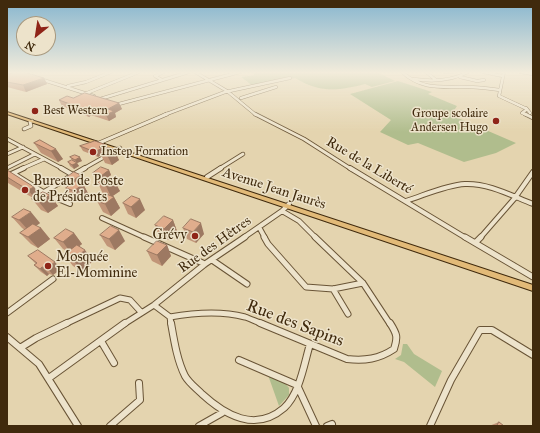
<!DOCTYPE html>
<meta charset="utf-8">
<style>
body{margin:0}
#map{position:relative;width:540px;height:433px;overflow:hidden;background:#e4d4af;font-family:"IM FELL Great Primer",serif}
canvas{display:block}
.frame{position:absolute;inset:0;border:8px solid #402a0d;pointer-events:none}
.north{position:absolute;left:16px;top:16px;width:40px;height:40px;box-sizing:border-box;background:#ede3cb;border:1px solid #a8997f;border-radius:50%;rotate:210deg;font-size:11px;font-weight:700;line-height:16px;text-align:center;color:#402a0d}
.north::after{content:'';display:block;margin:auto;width:14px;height:18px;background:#8f2418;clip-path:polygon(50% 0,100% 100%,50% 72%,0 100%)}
</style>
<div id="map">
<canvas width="540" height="433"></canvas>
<div class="frame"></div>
<div class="north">N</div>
</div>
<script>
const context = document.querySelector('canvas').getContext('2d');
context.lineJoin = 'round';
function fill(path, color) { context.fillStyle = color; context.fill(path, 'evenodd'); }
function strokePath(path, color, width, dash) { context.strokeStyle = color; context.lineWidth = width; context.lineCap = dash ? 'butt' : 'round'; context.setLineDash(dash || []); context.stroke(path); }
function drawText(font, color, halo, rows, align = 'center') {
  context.font = font + ' "IM FELL Great Primer",serif'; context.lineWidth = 3; context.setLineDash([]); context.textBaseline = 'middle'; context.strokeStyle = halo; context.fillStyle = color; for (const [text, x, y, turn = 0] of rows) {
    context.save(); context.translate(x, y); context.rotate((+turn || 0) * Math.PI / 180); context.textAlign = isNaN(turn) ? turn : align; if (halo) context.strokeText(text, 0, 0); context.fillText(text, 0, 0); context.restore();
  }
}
fill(new Path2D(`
 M254,72H380L379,73L395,81L372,87L365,84C338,91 320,93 295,78L253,86L241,77L254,75Z
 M398,81L432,92L428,94L457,106L451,115L516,143L496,153L464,162L418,143L408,145L380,132L391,120L350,94Z
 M403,344H407L414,354L442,371L435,387L404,362L395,359L401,355Z
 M268,375L285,383L289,388V395L279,406Z`), '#b0bd8d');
const streetFar4 = new Path2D(`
 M195,72L227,91L256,115
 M402,72C423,91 443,86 469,87C479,87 490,89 500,90
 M426,72L436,80
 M445,72H454
 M483,72L503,76
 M504,72L499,96L527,109L530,113
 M520,72L533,74
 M460,77L477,81L484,80
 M40,79L94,96
 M414,79C433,82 451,81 468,72
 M162,80L155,76L164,72
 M68,86L86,82L111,72
 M87,93L139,72
 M241,98L276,87
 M100,99L189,72
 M115,105L240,72
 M526,108V110L522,113L527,115
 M164,115L225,92L290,78`);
const streetFar3 = new Path2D(`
 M255,114L304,139L351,169
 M525,114L533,118
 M24,129L31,126L30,122L32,121
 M7,139L63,169
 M99,143L167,114
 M7,154L23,147
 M7,168L35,154
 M21,169L44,159
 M83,169L120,148
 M219,169L243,154`);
const streetFar2 = new Path2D(`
 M61,168L73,175
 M350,168L466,238
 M14,174L48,195L70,204
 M7,176L24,168
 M207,177L221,168
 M44,192L85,168
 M406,201C425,195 446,185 465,184C489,183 512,196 533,204
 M282,211L299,221L316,238
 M102,218L146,238
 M259,227L265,238
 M243,238L282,211L289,204
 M480,238L514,199L533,172`);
const streetFar1 = new Path2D(`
 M144,237L205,264
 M264,237L268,244L306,287L333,289L363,283
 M315,237L363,283L390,324
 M465,237L533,277
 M476,242L481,237
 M212,260L247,284
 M333,289L348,314
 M154,305L170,317
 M7,313L53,279
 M170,317C193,313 222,311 245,317C251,319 257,322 263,324
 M170,317L171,324
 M65,324L120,298L130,300L141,312
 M124,324L154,305L205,264L245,237`);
const street = new Path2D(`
 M171,323C174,340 177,360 185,376C189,383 196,388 202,394C225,415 255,433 284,408C300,393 304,364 310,344
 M260,323L347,359C365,361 379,359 394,349C398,337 397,334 390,323
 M7,337L39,364L78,426
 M101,341L114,363
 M20,348L36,338L67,323
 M239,360L297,385L316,426
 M49,378L125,323
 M110,426L140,400L139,383
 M199,426L222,413
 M327,426L332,424
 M430,426L451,380L480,330H492L533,355`);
const primary = new Path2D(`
 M7,112L533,285V291L7,114Z`);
strokePath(streetFar4, '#695436', 3.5);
strokePath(streetFar3, '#695436', 4.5);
strokePath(streetFar2, '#695436', 6);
strokePath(streetFar1, '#695436', 7);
strokePath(street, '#695436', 8);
strokePath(primary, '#402a0d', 2);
strokePath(streetFar4, '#ede3cb', 2.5);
strokePath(streetFar3, '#ede3cb', 3);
strokePath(streetFar2, '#ede3cb', 4);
strokePath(streetFar1, '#ede3cb', 5);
strokePath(street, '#ede3cb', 6);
fill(primary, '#e2ba78');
fill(new Path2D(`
 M7,73L44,78L47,84L26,92L7,87Z
 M73,98L119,103L122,109L115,113L116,117L109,121L91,115L89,117L62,106L59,100Z
 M40,140L63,159L58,162L41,153L34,143Z
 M104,144L106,148L119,160L112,165L105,163L101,155L98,157L83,151L80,146Z
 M70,157L82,161L77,163L79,166L74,169L70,166L68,162L72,160Z
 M7,170L34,187L39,194L50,195L58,206L48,213L41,210L32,199L33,198L8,183L7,182Z
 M109,170L111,175L108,177L120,191L113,196L114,197L120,208L111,216L103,212L97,201L105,195L103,194L98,183L101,180L96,178L93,173Z
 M66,178L84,180L80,183L83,184L89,195L81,202L73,199L66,188L71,184H69Z
 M123,203L145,210L136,218L128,214Z
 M12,217L40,223L36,226L41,228L50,239L38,248L31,244L20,233L25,230L22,228Z
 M173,220L177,231L168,240L159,236L155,225Z
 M183,228L204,234L196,243L187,239Z
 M74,233L82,244L79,246L93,261L82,271L73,266L64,255L69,252L63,249L54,238Z
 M100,235L125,241L115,250L107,246Z
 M167,245L171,256L162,266L152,261L147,251Z
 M28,256L61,269L53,275L49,274L47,276L41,272L34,265L36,264Z
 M499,422L504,426H489Z`), '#c19578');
fill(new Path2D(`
 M44,78L47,84L26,92L23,85Z
 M119,103L122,109L115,113L116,117L109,121L106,115L108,109Z
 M88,109L91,115L89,117L86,110Z
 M104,144L106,149L100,152L101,155L98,157L95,152L99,147Z
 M56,149L63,159L58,162L51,151Z
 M114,149L119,160L112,165L107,155Z
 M80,157L82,161L77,163L75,160Z
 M77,163L79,166L74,169L72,165Z
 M109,170L111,175L104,181L101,176Z
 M81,175L84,180L76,186L72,181Z
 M114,180L120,191L111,197L106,186Z
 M83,184L89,195L81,202L74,191Z
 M34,187L42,198L37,201L28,190Z
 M50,195L58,206L48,213L39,202Z
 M114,197L120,208L111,216L105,204Z
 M140,199L145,210L136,218L131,207Z
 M31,212L40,223L29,231L19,220Z
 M173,220L177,231L168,240L164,229Z
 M201,223L204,234L196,243L193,232Z
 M41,228L50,239L38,248L28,237Z
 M119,230L125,241L115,250L109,239Z
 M74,233L82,244L71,253L63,242Z
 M167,245L171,256L162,266L157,255Z
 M85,250L93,261L82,271L73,260Z
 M55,262L61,269L53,275L47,268Z
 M42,267L49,274L47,276L40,269Z`), '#9d7962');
const building = new Path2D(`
 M15,72H24L44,78L23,85L7,82V73L9,74Z
 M85,93L119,103L108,109L114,111L106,115L88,109L86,110L59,100L67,96L73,98Z
 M40,140L56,149L51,151L34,143Z
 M95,141L104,144L99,147L102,148L95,152L80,146Z
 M107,147L114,149L107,155L100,152Z
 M75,155L80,157L75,160L70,157Z
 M72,160L77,163L72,165L68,162Z
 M101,167L109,170L101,176L93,173Z
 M7,170L34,187L28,190L7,177Z
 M74,172L81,175L72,181L66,178Z
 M106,177L114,180L106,186L98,183Z
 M76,181L83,184L74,191L66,188Z
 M43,192L50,195L39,202L32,199Z
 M106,194L114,197L105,204L97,201Z
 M132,196L140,199L131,207L123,203Z
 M24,209L31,212L19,220L12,217Z
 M164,216L173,220L164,229L155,225Z
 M191,219L201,223L193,232L183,228Z
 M33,224L41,228L28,237L20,233Z
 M111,226L119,230L109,239L100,235Z
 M66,229L74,233L63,242L54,238Z
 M157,241L167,245L157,255L147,251Z
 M77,245L85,250L73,260L64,255Z
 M38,250L55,262L47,268L42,267L40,269L34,265L37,263L28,256Z
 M499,422L504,426H497Z`);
fill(building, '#e0ad8c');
strokePath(building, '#9d7962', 1);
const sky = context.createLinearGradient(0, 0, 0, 132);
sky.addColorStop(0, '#87b6cf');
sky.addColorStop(0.55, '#f3ecdb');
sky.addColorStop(1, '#f3ecdb00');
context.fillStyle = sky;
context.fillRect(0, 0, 540, 132);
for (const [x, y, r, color] of [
 [35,111,4,"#8f2418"],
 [496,121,4,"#8f2418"],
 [93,152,4,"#8f2418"],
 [25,190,4,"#8f2418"],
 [195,236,4,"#8f2418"],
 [48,266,4,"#8f2418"]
]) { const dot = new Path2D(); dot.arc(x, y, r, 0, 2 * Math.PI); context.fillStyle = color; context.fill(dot); strokePath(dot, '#ede3cb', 1.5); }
drawText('12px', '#402a0d', '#ede3cb', [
 ["Best Western",43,111],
 ["Groupe scolaire",488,114,"right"],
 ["Andersen Hugo",488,128,"right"],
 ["Instep Formation",101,152]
], 'left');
drawText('14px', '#402a0d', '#ede3cb', [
 ["Rue de la Liberté",369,166,31],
 ["Avenue Jean Jaurès",274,189,18],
 ["Rue des Hêtres",215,245,-36]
]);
drawText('14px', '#402a0d', '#ede3cb', [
 ["Bureau de Poste",33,182],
 ["de Présidents",33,198],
 ["Grévy",187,236,"right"],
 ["Mosquée",56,258],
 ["El-Mominine",56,274]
], 'left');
drawText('17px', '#402a0d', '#ede3cb', [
 ["Rue des Sapins",295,324,21]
]);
</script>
